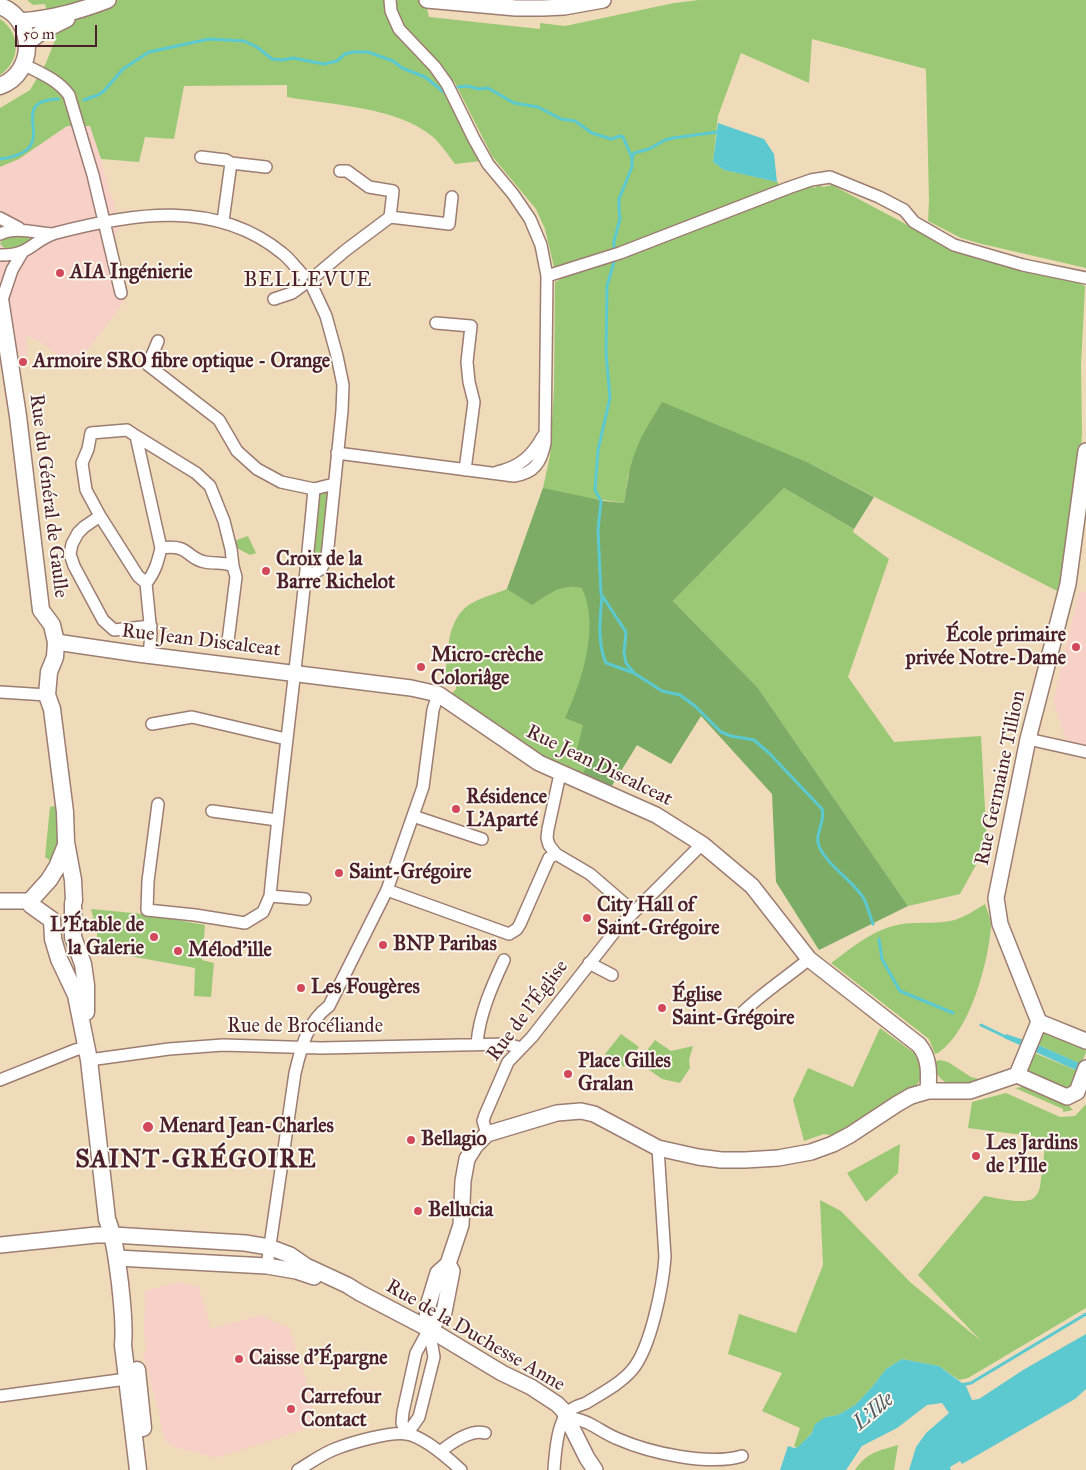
<!DOCTYPE html>
<meta charset="utf-8">
<style>
body{margin:0}
#map{position:relative;width:1086px;height:1470px;overflow:hidden;background:#efdbb9;font-family:"IM FELL Great Primer",serif}
canvas{display:block}
.scale{position:absolute;left:15px;top:25px;width:82px;height:22px;box-sizing:border-box;border:2px solid #4a1f2b;border-top:0;padding-left:6px;font-size:15px;line-height:18px;white-space:nowrap;color:#4a1f2b;-webkit-text-stroke:4px #fbf7ec;paint-order:stroke}
</style>
<div id="map">
<canvas width="1086" height="1470"></canvas>
<div class="scale">50 m</div>
</div>
<script>
const context = document.querySelector('canvas').getContext('2d');
context.lineJoin = 'round';
function fill(path, color) { context.fillStyle = color; context.fill(path, 'evenodd'); }
function strokePath(path, color, width, dash) { context.strokeStyle = color; context.lineWidth = width; context.lineCap = dash ? 'butt' : 'round'; context.setLineDash(dash || []); context.stroke(path); }
function drawText(font, color, halo, rows, align = 'center') {
  context.font = font + ' "IM FELL Great Primer",serif'; context.lineWidth = 4; context.setLineDash([]); context.textBaseline = 'middle'; context.strokeStyle = halo; context.fillStyle = color; for (const [text, x, y, turn = 0] of rows) {
    context.save(); context.translate(x, y); context.rotate((+turn || 0) * Math.PI / 180); context.textAlign = isNaN(turn) ? turn : align; if (halo) context.strokeText(text, 0, 0); context.fillText(text, 0, 0); context.restore();
  }
}
fill(new Path2D(`
 M67,126H90L101,159L110,193L113,199L119,229L114,237L126,288L125,300L74,369L41,342L26,336L28,355L0,359V167L19,159Z
 M1079,591L1086,592V747L1067,743L1053,701Z
 M178,1282L199,1287L211,1329L260,1315L289,1328L306,1380L318,1425L216,1458L174,1447L166,1442L162,1431L159,1413L143,1355L146,1350L144,1333L145,1291Z`), '#f7d1c8');
fill(new Path2D(`
 M27,0H425L429,17L540,29V23L565,26L674,3L699,0H1086V268L982,244L961,238L928,221L929,201L926,69L812,39L809,83L741,53L718,116L713,162L724,170L778,182L779,188L606,253L557,268L554,267L545,229L536,209L492,156L454,81L443,89L481,161L455,164C448,155 441,144 433,137C398,107 332,105 287,97V85L184,86L174,139L145,137L139,162L101,159L90,126H67L19,159L0,167V108L30,90L46,63L55,40L45,4L33,5Z
 M0,19C21,33 21,61 0,75Z
 M807,184L815,188L818,184L823,187L832,185L919,231L1074,281L1085,286L1081,365L1082,433L1080,463L1059,592L809,463L628,475L624,503L597,499L671,764L637,745L611,787L543,758L452,693L456,689V683L449,678L445,679C448,656 446,626 464,609C472,600 495,594 507,589L543,488L550,456L554,388L555,282L577,271Z
 M10,235L37,237L17,249L7,250L1,245L0,243L3,239Z
 M784,488L854,529L853,532L889,559L848,677L894,742L981,736L987,845L960,894L908,906L758,688L673,601Z
 M328,489L321,561L314,562L311,559L317,493Z
 M248,536L256,553L250,555L235,547L234,541Z
 M56,806L59,840L54,863L45,857L50,807Z
 M985,904C987,911 992,920 991,927C988,963 970,1032 938,1053L935,1054L929,1039L831,963C850,949 870,932 893,926C911,921 926,924 943,922C959,921 972,912 985,904Z
 M91,909L143,914L205,925L202,960L214,963L211,997L194,996L195,968L97,950V931Z
 M880,1028L914,1053L919,1063L921,1064L920,1079L917,1085L842,1132L834,1136L824,1134L804,1141L793,1100L808,1068L853,1087Z
 M1041,1031L1085,1046L1086,1052L1081,1064L1036,1044Z
 M621,1034L639,1047L624,1067L605,1054Z
 M655,1040L671,1051L693,1046L689,1060L690,1068L680,1083L662,1079L638,1062Z
 M1032,1052L1078,1071L1072,1085L1067,1088L1028,1071L1026,1069Z
 M940,1060L948,1062L971,1077L983,1080C960,1086 939,1091 933,1062Z
 M1022,1087L1028,1088L1067,1104L1073,1110L1063,1112V1109L1015,1088Z
 M1006,1093L1060,1117L1075,1116L1086,1104V1308L968,1378L959,1380L939,1366L902,1359L886,1369L872,1387L855,1405L838,1415L826,1417L798,1448L794,1446L800,1428L762,1411L782,1373L728,1354L739,1314L796,1333L823,1265L820,1200L841,1211L910,1282L981,1341L918,1275L984,1196C996,1198 1025,1205 1034,1198C1037,1195 1039,1191 1040,1187L1046,1138L968,1128L972,1102Z
 M900,1144L898,1173L866,1202L847,1173Z
 M898,1445L894,1470H855C867,1452 879,1451 898,1445Z`), '#9bc875');
fill(new Path2D(`
 M662,402L809,463L874,497L854,529L784,488L673,601L758,688L908,906L819,950L776,882L772,794L701,716L671,764L637,745L611,787L583,774L586,766L574,761L583,725L565,718C582,681 600,627 582,588C561,583 549,594 532,605L507,589L543,488L604,501L624,503C627,485 629,467 636,450C642,433 653,418 662,402Z`), '#7cac66');
fill(new Path2D(`
 M718,123L764,139L774,154L777,182L724,170L713,162Z
 M1006,1034L1036,1044L1086,1066L1078,1071L1004,1038Z
 M1086,1334V1389L1075,1399L962,1464L960,1461L950,1467L951,1470H909L916,1447L926,1433L949,1413L942,1403L927,1405L897,1428L862,1446L846,1470H780L788,1446L794,1448L798,1447L812,1433L815,1424L826,1417L838,1415L855,1405L872,1387L886,1369L902,1359L939,1366L966,1386L972,1400L979,1399L1023,1370Z`), '#5cc9d0');
strokePath(new Path2D(`
 M458,87L467,86L479,89L488,88L514,103L538,107L561,119L575,121L592,133L611,139L620,136L623,137L632,158V167L619,199V208L620,219L614,241V262L607,286L606,353L610,398L598,450L595,490L601,501L598,530L601,594L626,632L624,653L626,663L634,673L662,691L680,695L695,706L721,732L731,736L754,740L769,753L822,809C826,821 814,834 819,846C827,866 855,882 864,899C868,907 870,916 873,924
 M84,100L98,95L104,91L123,69L149,52L209,39L244,41L257,47L272,59L282,60L293,58L324,64L337,61L345,54L353,52H368L393,61L402,68L425,77L445,93
 M632,158L634,153L649,149L665,140L673,138L717,132
 M0,159C69,150 0,102 58,99
 M602,597C600,618 597,643 606,663L634,673
 M879,939L882,959L900,991L953,1013
 M981,1025L1008,1038
 M961,1385L971,1383L1086,1314`), '#5cc9d0', 3);
const minor = new Path2D(`
 M23,64C40,73 57,79 69,95L93,175L121,293
 M201,157L226,160L231,163L223,221
 M231,163L266,167
 M390,217L449,224L452,197
 M0,218L19,228
 M0,234C17,226 35,233 53,234
 M0,255C31,256 32,240 56,233C132,213 216,199 282,253C290,259 296,268 303,275
 M547,276L620,253L788,188L811,180L830,177L879,197L904,210L914,222L954,245L1023,265L1086,278
 M314,277L346,250L390,217L393,191L369,187L347,171H340
 M274,299L292,293L303,285
 M1,303L12,270L22,253
 M436,323L471,326L467,362L469,382L474,402L465,470
 M158,341L148,365L219,420L237,451L257,469L281,482L314,489
 M136,436L196,473L210,486L224,521L231,549L233,566
 M337,453L514,476C535,473 541,462 545,443L547,276L541,245L530,219L513,194L488,164L474,139L447,84L435,67L399,29L391,11L390,0
 M497,472C520,467 532,456 543,436
 M100,516L84,527L78,533L72,544L70,554L74,566L103,620L114,630L151,626
 M161,548C191,544 185,558 205,562C215,564 224,562 233,566L236,577L228,641
 M306,578L321,569L327,557L342,411L343,385L337,356L326,316L312,286
 M146,583L138,576L100,516L86,490L82,463L88,449L91,433L127,430L136,436L161,548C158,561 155,573 146,583L151,634L149,655
 M0,692L47,695
 M152,724L192,717L286,739
 M1028,739L1086,752
 M560,774L548,829L547,838L549,845L556,854L590,874L634,912
 M158,804L148,881L147,910L195,915L245,923L263,912L270,896C283,760 302,625 314,489L334,484
 M212,811L277,820
 M413,816L482,839
 M387,890L509,934L517,929L520,924L549,858L556,854
 M270,896L305,899
 M589,963L612,975
 M742,1013C762,993 786,978 809,959
 M477,1044C479,1015 492,986 504,960
 M89,1060L169,1049L223,1045L321,1048L507,1044L521,1048
 M0,1080L75,1050L87,1047
 M487,1134L483,1121L485,1115L508,1062L532,1037L616,930L702,844
 M267,1266L295,1073C301,1048 307,1022 329,1006L387,890L401,850L423,787L433,710L438,694
 M0,1396L134,1378
 M566,1416C573,1418 581,1420 588,1423C598,1428 608,1435 618,1439C650,1453 709,1466 742,1456
 M407,1434L419,1417L434,1357L429,1329
 M407,1434L402,1423L403,1412L416,1353L429,1329
 M440,1452C451,1443 471,1429 485,1433
 M298,1470C310,1463 322,1454 335,1449C350,1443 391,1431 407,1434C424,1437 448,1458 461,1470
 M554,1470C555,1455 556,1439 561,1425C563,1419 567,1412 572,1409C576,1406 581,1405 586,1403C602,1393 620,1384 632,1370C651,1348 663,1285 665,1257L658,1148`);
const tertiary = new Path2D(`
 M427,0L516,8H543L564,7L603,0
 M19,21C50,19 80,11 108,0
 M27,43L43,31L67,19
 M56,642L138,654L411,688L438,694L539,763L656,815L702,844L752,886L809,959L919,1045C930,1058 929,1074 928,1091
 M0,901H30
 M1039,1022L1000,924L996,898L1028,739L1068,584L1086,451
 M1039,1022L1086,1041
 M1017,1075L1067,1097L1077,1092L1086,1068
 M1017,1075L1039,1022
 M0,1245L96,1235H113L245,1243L269,1247L290,1255L306,1266L347,1285L360,1293L429,1329L502,1373L531,1387L557,1404L563,1410L587,1458L595,1470
 M117,1258L267,1266L296,1271L314,1277
 M429,1329L427,1309L438,1273L448,1264L461,1225L463,1181L467,1159L475,1146L487,1134L557,1113L581,1111L594,1114L658,1148L698,1157L721,1160H745L778,1158L811,1152L833,1144L850,1135L897,1104L911,1096L928,1091H970L1017,1075
 M429,1329L444,1312L452,1271L448,1264`);
const secondary = new Path2D(`
 M0,6C36,19 36,73 0,86
 M0,299L18,416L41,610L52,625L56,642L55,657L49,672L47,695L52,709L65,812L66,842L73,880L74,901
 M73,903V937L83,964L86,985V1012
 M52,920L53,939L59,959L76,995L89,1060L107,1219C115,1240 117,1261 120,1283C122,1304 125,1324 123,1345L138,1470
 M52,920L31,905L30,901L49,880L57,867L66,845
 M137,1370L143,1428`);
strokePath(minor, '#9c7d72', 14);
strokePath(tertiary, '#9c7d72', 18);
strokePath(secondary, '#9c7d72', 19);
strokePath(minor, '#fff', 11);
strokePath(tertiary, '#fff', 15);
strokePath(secondary, '#fff', 16);
for (const [x, y, r, color] of [
 [60,273,5,"#d1495b"],
 [23,362,5,"#d1495b"],
 [266,571,5,"#d1495b"],
 [1076,647,5,"#d1495b"],
 [421,667,5,"#d1495b"],
 [456,809,5,"#d1495b"],
 [339,873,5,"#d1495b"],
 [587,918,5,"#d1495b"],
 [154,937,5,"#d1495b"],
 [383,945,5,"#d1495b"],
 [178,951,5,"#d1495b"],
 [301,988,5,"#d1495b"],
 [662,1008,5,"#d1495b"],
 [568,1074,5,"#d1495b"],
 [148,1127,6,"#d1495b"],
 [411,1140,5,"#d1495b"],
 [976,1156,5,"#d1495b"],
 [418,1211,5,"#d1495b"],
 [239,1359,5,"#d1495b"],
 [291,1409,5,"#d1495b"]
]) { const dot = new Path2D(); dot.arc(x, y, r, 0, 2 * Math.PI); context.fillStyle = color; context.fill(dot); strokePath(dot, '#fbf7ec', 2); }
drawText('bold 20px', '#4a1f2b', '#fbf7ec', [
 ["AIA Ingénierie",70,273],
 ["Armoire SRO fibre optique - Orange",33,362],
 ["Croix de la",276,560],
 ["Barre Richelot",276,583],
 ["École primaire",1066,636,"right"],
 ["privée Notre-Dame",1066,659,"right"],
 ["Micro-crèche",431,656],
 ["Coloriâge",431,679],
 ["Résidence",466,798],
 ["L'Aparté",466,821],
 ["Saint-Grégoire",349,873],
 ["City Hall of",597,906],
 ["Saint-Grégoire",597,929],
 ["L'Étable de",144,926,"right"],
 ["la Galerie",144,949,"right"],
 ["BNP Paribas",393,945],
 ["Mélod'ille",188,951],
 ["Les Fougères",311,988],
 ["Église",672,996],
 ["Saint-Grégoire",672,1019],
 ["Place Gilles",578,1062],
 ["Gralan",578,1085],
 ["Menard Jean-Charles",159,1127],
 ["Bellagio",421,1140],
 ["Les Jardins",986,1144],
 ["de l'Ille",986,1167],
 ["Bellucia",428,1211],
 ["Caisse d'Épargne",249,1359],
 ["Carrefour",301,1398],
 ["Contact",301,1421]
], 'left');
drawText('20px', '#4a1f2b', '#fbf7ec', [
 ["Rue du Général de Gaulle",48,496,83],
 ["Rue Jean Discalceat",201,641,7],
 ["Rue Jean Discalceat",599,766,26],
 ["Rue Germaine Tillion",1001,778,-78],
 ["Rue de l'Église",528,1011,-53],
 ["Rue de Brocéliande",305,1027],
 ["Rue de la Duchesse Anne",475,1336,30]
]);
context.letterSpacing = '1px';
drawText('21px', '#4a1f2b', '#fbf7ec', [
 ["BELLEVUE",308,281]
]);
context.letterSpacing = '0px';
drawText('italic 21px', '#505a65', '#fbf7ec', [
 ["L'Ille",874,1412,-40]
]);
context.letterSpacing = '1px';
drawText('bold 25px', '#4a1f2b', '#fbf7ec', [
 ["SAINT-GRÉGOIRE",196,1161]
]);
context.letterSpacing = '0px';
</script>
